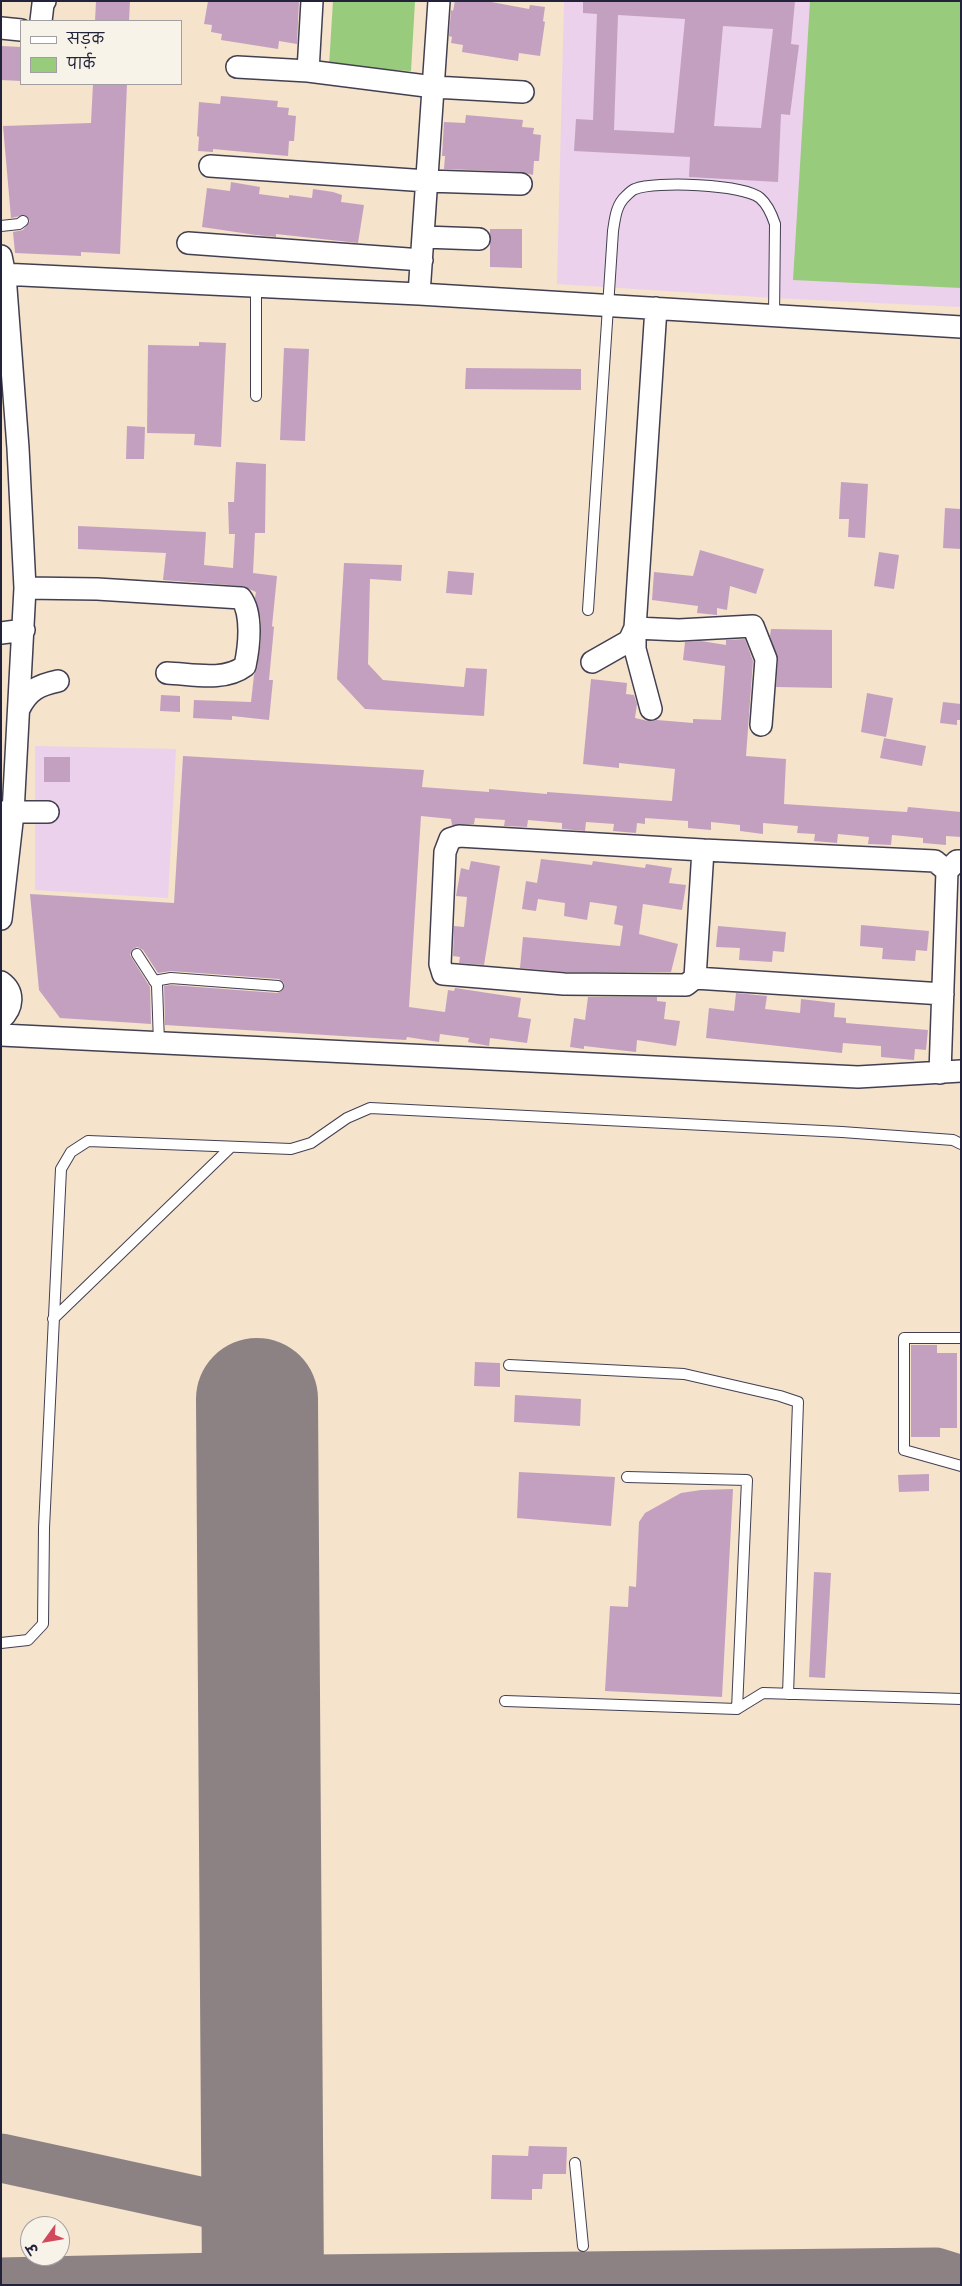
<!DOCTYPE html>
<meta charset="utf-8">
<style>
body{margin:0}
#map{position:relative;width:962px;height:2286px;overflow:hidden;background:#f5e3cc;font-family:Sriracha,"Playpen Sans Deva",sans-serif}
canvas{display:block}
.frame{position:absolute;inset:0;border:2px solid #22223b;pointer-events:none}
.legend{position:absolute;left:20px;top:20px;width:162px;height:65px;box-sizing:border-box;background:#f7f3e8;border:1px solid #a29fa3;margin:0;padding:6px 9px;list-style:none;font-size:15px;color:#22223b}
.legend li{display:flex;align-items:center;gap:10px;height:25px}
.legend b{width:25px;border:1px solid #a29fa3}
.north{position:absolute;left:20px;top:2216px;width:50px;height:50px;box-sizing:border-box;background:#f7f3e8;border:1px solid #a29fa3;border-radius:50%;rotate:238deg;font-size:14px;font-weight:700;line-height:20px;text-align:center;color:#22223b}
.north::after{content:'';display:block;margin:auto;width:18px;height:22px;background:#d1495b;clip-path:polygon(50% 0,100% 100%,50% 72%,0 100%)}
</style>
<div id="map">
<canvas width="962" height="2286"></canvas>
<div class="frame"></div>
<ul class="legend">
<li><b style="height:6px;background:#fff"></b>सड़क</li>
<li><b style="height:14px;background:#98cb7c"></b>पार्क</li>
</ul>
<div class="north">उ</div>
</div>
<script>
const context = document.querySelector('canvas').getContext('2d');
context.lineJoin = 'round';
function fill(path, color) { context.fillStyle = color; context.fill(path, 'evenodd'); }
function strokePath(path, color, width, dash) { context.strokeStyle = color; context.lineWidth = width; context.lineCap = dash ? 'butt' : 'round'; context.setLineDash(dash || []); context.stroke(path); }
fill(new Path2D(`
 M564,1H961V307L774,298L557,284Z
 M35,746L176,749L168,898L35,890Z`), '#ebd1eb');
fill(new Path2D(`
 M333,1H415L411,71L329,66Z
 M810,1H961V288L793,280Z`), '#98cb7c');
strokePath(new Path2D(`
 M1,2158L263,2215
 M1,2282L263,2276
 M300,2285L316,2279L936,2272L961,2280`), '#8c8284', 49);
strokePath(new Path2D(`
 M257,1399L263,2285`), '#8c8284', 122);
fill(new Path2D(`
 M96,1H130L129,21H95Z
 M208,1H299L297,44L279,41L278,49L221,40L222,34L211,32L212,25L204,24Z
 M455,1H486L529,9L530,5L545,7L543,21L545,22L540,56L519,53L518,61L462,52L463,45L451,43L452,37L449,36L451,10L453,11Z
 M583,1H795L791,44L799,45L790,115L781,114L778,182L689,177L690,157L574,151L576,119L593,120L597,14L583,13ZM618,15L685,19L674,133L614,130ZM723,26L773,29L761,128L714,126Z
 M2,46L21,47V81L1,80Z
 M93,84H127L120,254L81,252V256L15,253L13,232L23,230L30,221L25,215L11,218L3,126L91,123Z
 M221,96L278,101L277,107L289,108L288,115L296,116L294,141H289L288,156L213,149V152L198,151L199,137L197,136L199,102L220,104Z
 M466,115L523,120L522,127L534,128L533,134L541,135L539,161H534L533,175L521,172L444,169L445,156H442L444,122L465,123Z
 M231,182L260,187L259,194L289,198V195L312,198L313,189L333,192L342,195L341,202L364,205L358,243L276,234V237L256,235L202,227L207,188L230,191Z
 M490,229H522V268L490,267Z
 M199,342L226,343L221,447L194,445L195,434L147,433L148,345L199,346Z
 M284,348L309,349L305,441L280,440Z
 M466,368L581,369V390L465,389Z
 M127,426L145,427L144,459H126Z
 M236,462L266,464L265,533H255L253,573L277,576L272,626L274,627L269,680H273L269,720L232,716V720L193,718L194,700L251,702L254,675L257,668L261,641V620L255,598L256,592L242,586L163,580L166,553L78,549V526L206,532L204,565L233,568L235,534H229L228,502H234Z
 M841,482L868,484L865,538L848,537L849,519H839Z
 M945,508L961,509V549L943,548Z
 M700,550L764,569L756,594L730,586L727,610L717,608V615L697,613L698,606L652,600L654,572L693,576Z
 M879,552L899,555L894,589L874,586Z
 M344,563L402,565L401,581L370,579L368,664L383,680L464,687L466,668L487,669L484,716L365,709L337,679Z
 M448,571L474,573L472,595L446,593Z
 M771,629L832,630V688L776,687L778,660L770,636Z
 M745,639L753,661L746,756L786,759L784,804L907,812L908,807L961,812V837L946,836V845L923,843V838L892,835L891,845L868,844L869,837L838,834L837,843L814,841L815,834L797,833L798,826L763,823V834L740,831V825L711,822V830L688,828V821L645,818V824L637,823L636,833L613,831L614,824L586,822L585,831L562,829V823L528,820L527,827L504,826L505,820L475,818L474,824L452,825L451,819L421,816L409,1007L445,1012L448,990L454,991L455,988L521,998L518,1017L531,1019L527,1043L490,1038L489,1046L468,1042L469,1038L440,1034L439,1042L407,1037L406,1040L165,1025L164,986L171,985L277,993L283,990L284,983L279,979L171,971L158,973L143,950L137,947L133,949L130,955L150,987L151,1024L60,1018L39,990L30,894L174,903L183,756L424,770L422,787L489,792V789L547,794V792L672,801L675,769L619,763V768L583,764L591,679L627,683L626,694L634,695L637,704L635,718L648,721L657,720L693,723V719L721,720L725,666L683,660L685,642L701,641L726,645V640Z
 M867,693L893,698L886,737L861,732Z
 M161,695L180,696V712L160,711Z
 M943,702L961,704V720H957V725L940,723Z
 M884,738L926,746L922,766L880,758Z
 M44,757H70V782H44Z
 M541,859L592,865L593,861L645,868L646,864L672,868L669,883L686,885L682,910L643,904L639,934L678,944L671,972H565L520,968L523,937L620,946L623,926L614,924L617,906L590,902L587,920L564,916L565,903L538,899L536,911L522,909L526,881L537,883Z
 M471,861L500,866L484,965L459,963L460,957L453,956L454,926L464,927L467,897L456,896L461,868L469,870Z
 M861,925L929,931L927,951L916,950L915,961L882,959L883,948L860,946Z
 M718,926L786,932L784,952L773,951L772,962L739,960L740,948L716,947Z
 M736,993L767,996L765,1009L800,1013L801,999L835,1003L834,1017L846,1018V1023L928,1030L926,1050L915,1049L914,1060L881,1057V1046L843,1043L842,1053L706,1038L709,1008L734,1011Z
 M588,997H657V1001L666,1002L664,1019L680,1021L676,1046L637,1040L636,1052L584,1046V1049L570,1047L574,1018L585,1020Z
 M911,1345H937V1353H957V1428H940V1437H911Z
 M475,1362L500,1363V1387L474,1386Z
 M515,1395L581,1399L580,1426L514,1422Z
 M519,1472L615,1477L611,1526L517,1518Z
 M929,1474V1491L899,1492L898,1475Z
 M733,1489L722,1697L605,1691L610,1606L628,1607L629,1586L636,1587L639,1522L645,1513L681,1493L701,1490Z
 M814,1572L831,1573L825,1678L809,1677Z
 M529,2146L567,2147L566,2174H543L542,2189H532V2200L491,2199L492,2155L528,2156Z`), '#c4a0c0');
const lane = new Path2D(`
 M1,226L19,224L23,221
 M256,287V396
 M588,610L613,231C615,218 616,205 626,196C628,194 632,190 635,189C655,181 743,184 760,198C767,204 772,215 775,224L774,316
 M137,954L157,985L159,1043
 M154,981L171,978L278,986
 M53,1319L231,1147
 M961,1338H904V1450L961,1466
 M509,1365L684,1374L780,1396L798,1402L788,1694
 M627,1477L747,1480L737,1709
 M1,1643L28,1640L43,1624L44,1528L61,1169L71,1152L88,1141L291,1149L311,1143L347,1118L370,1108L842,1132L953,1140L961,1144
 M505,1701L737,1709L763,1693L961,1699
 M575,2163L583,2246`);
const street = new Path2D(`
 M41,21L43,4L45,1
 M1,28L21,30
 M237,67L308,71L434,87L523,92
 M308,71L312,1
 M210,166L427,181L521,184
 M424,237L479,239
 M188,243L422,260
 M1,256L5,275L18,448L25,588L13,813L1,919
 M1,274L419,294L961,327
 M419,294L439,1
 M656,308L635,628L679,630L753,626L766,659L761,725
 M25,588L97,589L241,598C253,614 249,647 245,666C224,682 192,674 167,673
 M635,628V649L651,709
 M1,633L24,630
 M592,662L629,641L635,628
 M19,709C28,690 39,685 58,681
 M1,812H48
 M695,978L686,985L564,984L443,974L440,964L445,852L450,839L459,836L703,850
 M1,982C15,992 13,1008 1,1019
 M943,994L695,978L703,850L935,861L947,871
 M1,1035L858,1077L961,1071
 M940,1073L947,871L957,861H961`);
strokePath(lane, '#423f51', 12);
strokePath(street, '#423f51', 24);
strokePath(lane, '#fff', 10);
strokePath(street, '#fff', 21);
</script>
